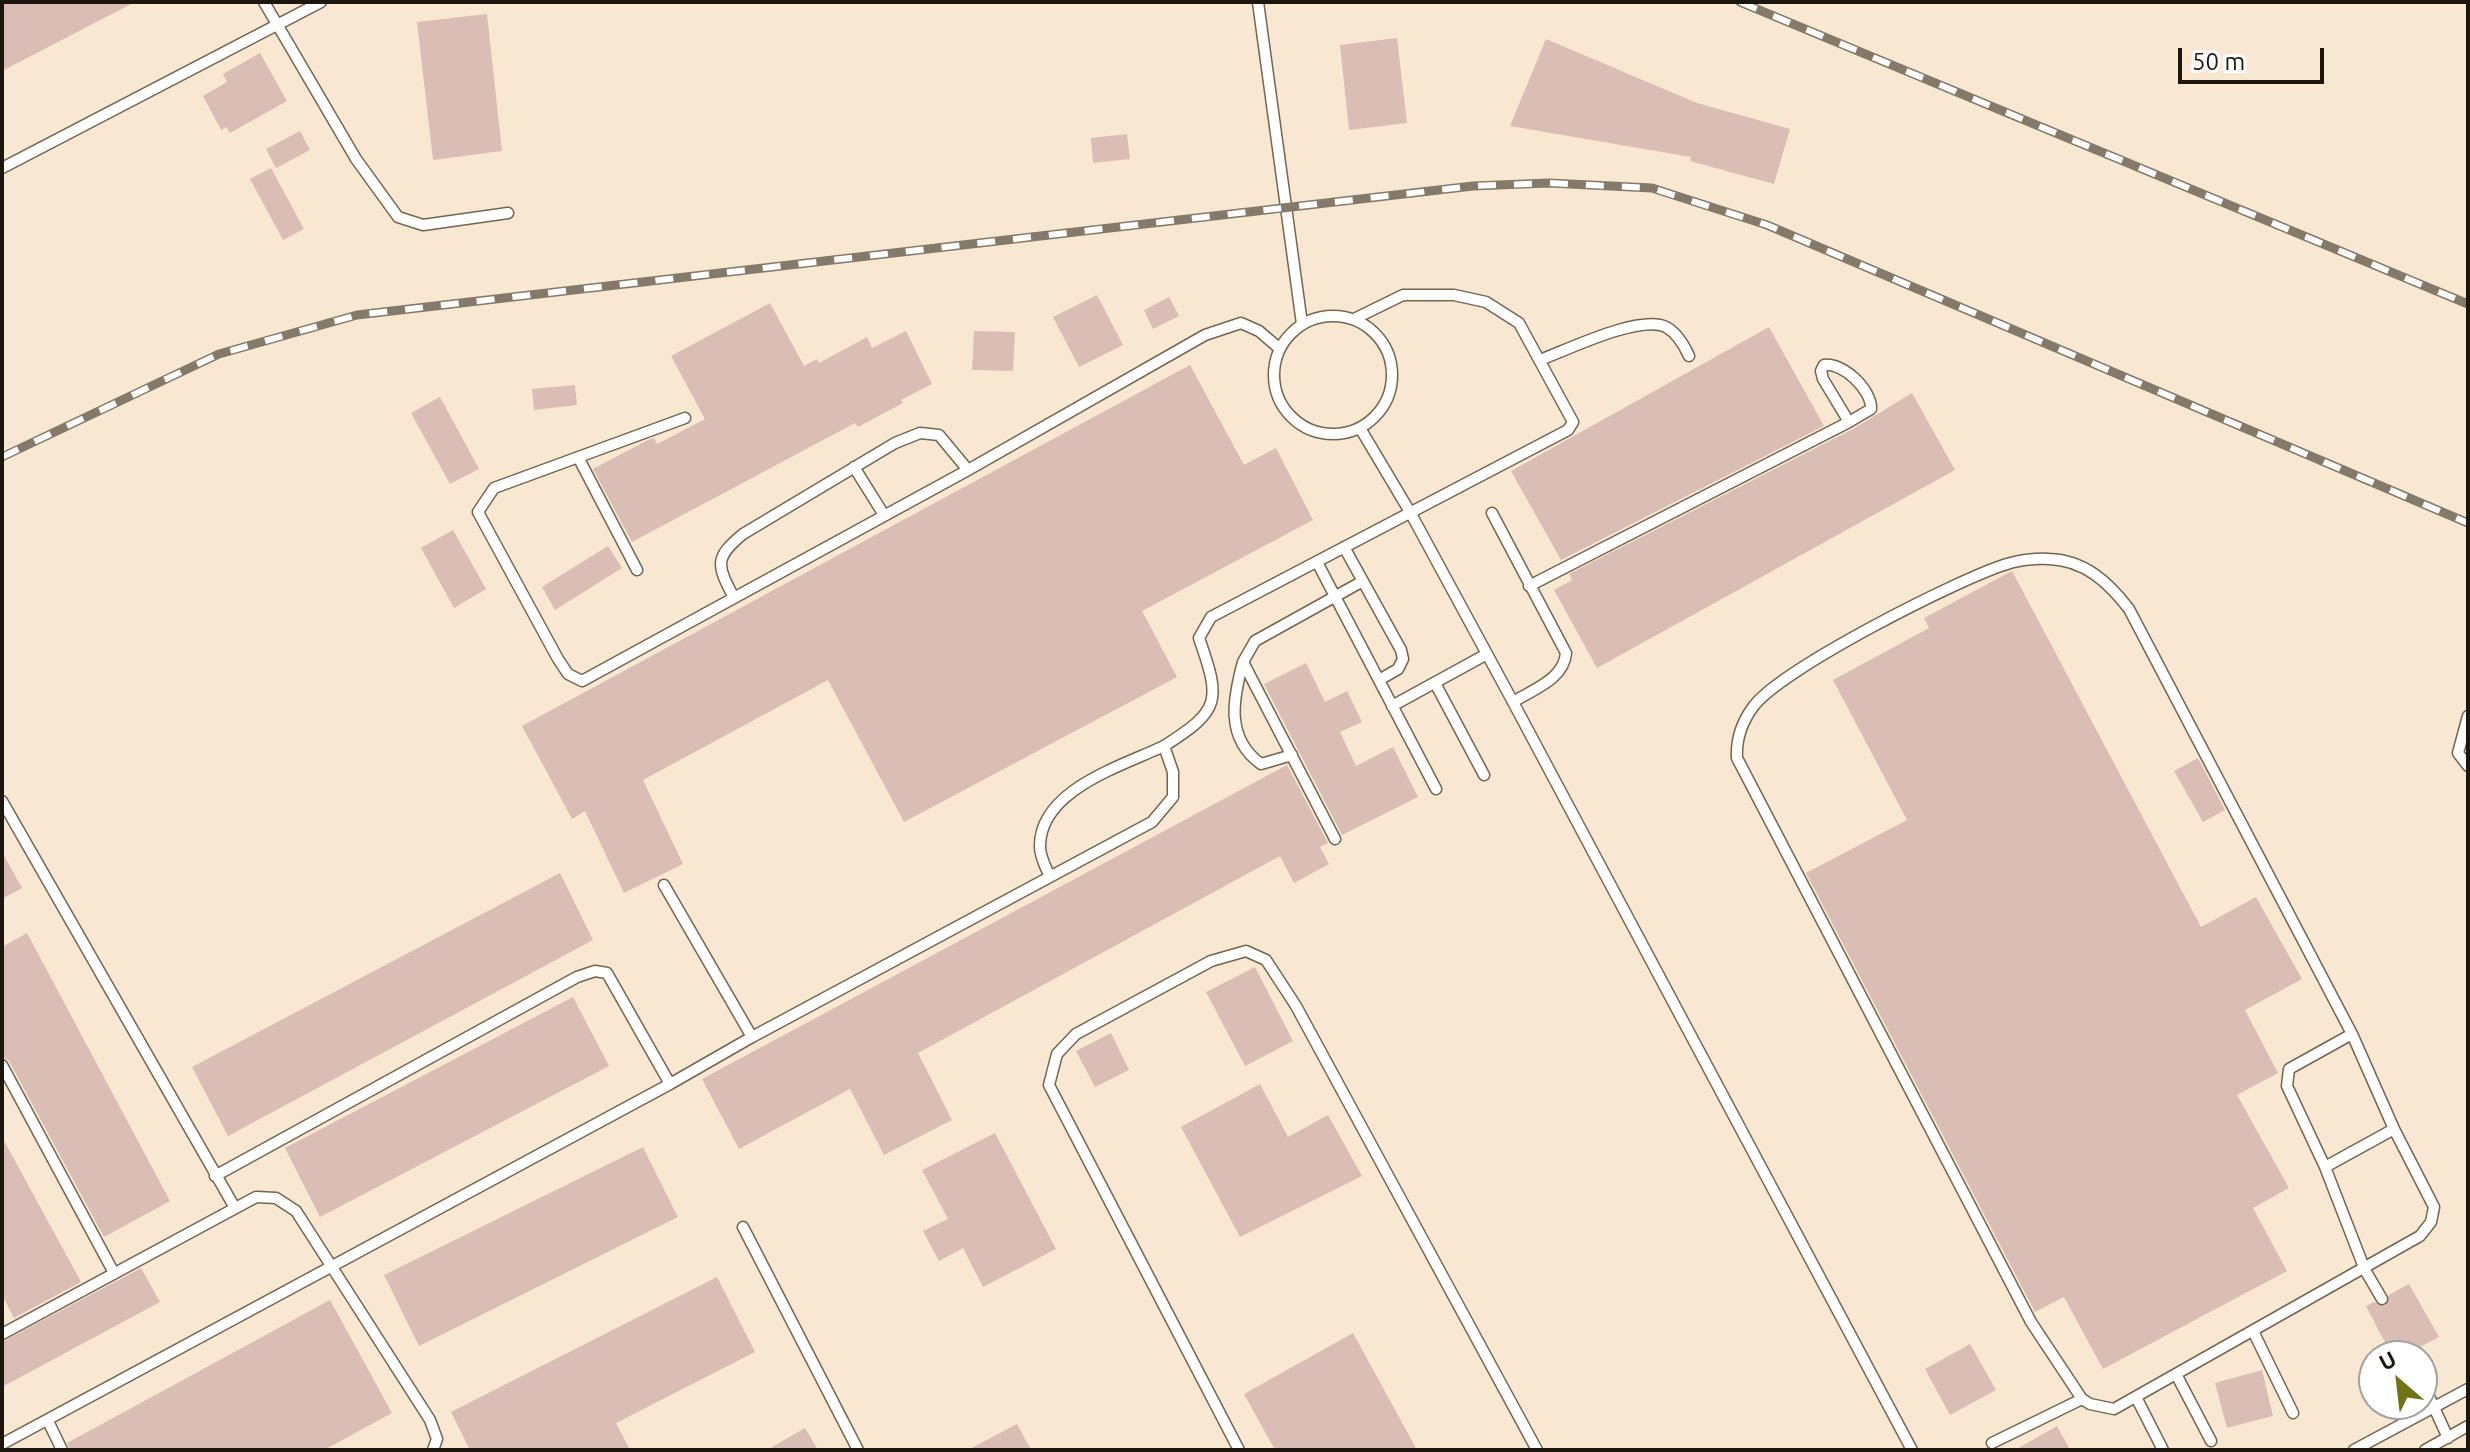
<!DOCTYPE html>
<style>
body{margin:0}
#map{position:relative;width:2470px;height:1452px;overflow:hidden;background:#f9e8d1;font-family:Ubuntu,sans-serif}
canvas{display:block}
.frame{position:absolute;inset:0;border:4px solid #1c160e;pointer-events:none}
.north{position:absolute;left:2358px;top:1340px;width:80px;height:80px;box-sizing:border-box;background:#fff;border:2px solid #a4a29f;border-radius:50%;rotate:332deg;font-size:22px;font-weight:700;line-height:32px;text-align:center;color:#1c160e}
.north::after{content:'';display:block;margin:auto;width:28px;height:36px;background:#727216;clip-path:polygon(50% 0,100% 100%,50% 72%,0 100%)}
.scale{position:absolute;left:2178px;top:48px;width:146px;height:36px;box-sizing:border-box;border:4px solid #1c160e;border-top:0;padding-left:10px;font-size:24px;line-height:28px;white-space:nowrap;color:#1c160e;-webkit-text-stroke:6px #fff;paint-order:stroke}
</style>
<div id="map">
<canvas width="2470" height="1452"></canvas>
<div class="frame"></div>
<div class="north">U</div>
<div class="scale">50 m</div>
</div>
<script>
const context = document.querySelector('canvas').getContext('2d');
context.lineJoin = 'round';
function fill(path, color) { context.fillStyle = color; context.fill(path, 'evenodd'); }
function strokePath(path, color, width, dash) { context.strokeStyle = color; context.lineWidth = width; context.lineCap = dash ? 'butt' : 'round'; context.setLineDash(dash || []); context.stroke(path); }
fill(new Path2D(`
 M2,2H135L2,71Z
 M487,14L502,151L433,160L417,22Z
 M1397,38L1407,123L1349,130L1340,45Z
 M1546,39L1697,103L1790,129L1774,184L1690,161L1691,157L1510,126Z
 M260,53L287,101L230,133L226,127L221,130L203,96L227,82L223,74Z
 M300,131L310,150L276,168L266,149Z
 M1127,134L1130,159L1093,163L1091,138Z
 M271,168L304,229L283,240L250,179Z
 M1097,295L1123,345L1079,367L1053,317Z
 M1169,297L1179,316L1153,329L1144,310Z
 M770,303L804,366L817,359L819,363L867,337L872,348L906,331L932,384L901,400L903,403L858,427L855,423L632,542L593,469L648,440L654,438L657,444L705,419L671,356Z
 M1769,327L1824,426L1561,560L1511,471Z
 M974,331L1015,332L1013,371L972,370Z
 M1190,365L1244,465L1276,448L1313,520L1142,611L1177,677L904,822L828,680L643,780L683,864L624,893L585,811L572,819L522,726Z
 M575,385L577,405L534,410L532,389Z
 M1912,393L1955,470L1597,668L1554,590L1572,580L1569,574L1853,429Z
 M440,397L479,469L450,484L411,413Z
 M453,530L486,589L454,608L421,548Z
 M608,546L622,568L555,610L542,587Z
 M2012,571L2201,927L2256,897L2302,979L2245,1010L2278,1073L2237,1095L2289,1188L2253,1208L2287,1271L2103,1369L2064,1297L2035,1312L1806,873L1907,820L1833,680L1929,628L1924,618Z
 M1306,663L1325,702L1347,691L1362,722L1340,732L1356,766L1393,747L1418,797L1342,835L1264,684Z
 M2198,758L2225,810L2203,822L2174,771Z
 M1287,765L1328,843L1320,847L1329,864L1294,883L1280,856L918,1053L952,1120L884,1155L850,1089L739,1149L702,1079Z
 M2,852L22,888L2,899Z
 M560,873L593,940L228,1136L192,1067Z
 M27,933L170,1201L104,1237L9,1061L2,1056V947Z
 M1255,967L1293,1041L1245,1066L1206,992Z
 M573,997L609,1066L320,1217L285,1148Z
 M1111,1033L1129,1070L1095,1087L1076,1051Z
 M1260,1084L1288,1137L1328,1115L1362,1176L1240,1237L1181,1127Z
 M995,1133L1056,1249L983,1287L963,1248L939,1261L923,1231L948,1219L922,1170Z
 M2,1137L81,1282L14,1318L2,1295Z
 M643,1147L678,1217L419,1346L384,1275Z
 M141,1268L160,1302L2,1387V1342Z
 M717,1277L755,1352L616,1423L630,1450H470L451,1412Z
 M2409,1284L2439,1337L2416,1349L2405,1346L2402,1356H2392L2366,1306L2374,1302L2385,1306L2389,1295Z
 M330,1300L392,1413L324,1450H70L67,1443Z
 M1353,1333L1417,1450H1275L1244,1394Z
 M1970,1344L1996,1390L1950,1415L1925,1369Z
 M2262,1370L2273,1416L2227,1428L2215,1383Z
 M1017,1424L1031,1450H968Z
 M2057,1426L2070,1450H2015Z
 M805,1428L818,1450H767Z`), '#dabdb4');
const lane = new Path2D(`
 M264,2L356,159L398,217L423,225L508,213
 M1258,2L1302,324
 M2,168L321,2
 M1274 375a59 59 0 1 1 118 0a59 59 0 1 1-118 0Z
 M1540,360C1567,350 1640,314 1666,327C1677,333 1684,345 1689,356
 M685,418L494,488L478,512L558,659L568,674L582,681L968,470L1205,335L1241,323L1259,331L1280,349
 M1360,428L1410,512L1513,702L1912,1450
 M578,457L637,570
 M854,467L884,515
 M1492,513L1566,653C1564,679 1534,689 1513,702
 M1344,547L1401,650L1403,659L1398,669L1379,680
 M1317,562L1436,789
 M1529,586L1849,422L1871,409C1872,390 1843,362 1824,365L1821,371L1823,379L1849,422
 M733,596C717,565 714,558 743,534L895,443L920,433L939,435L968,470
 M1243,662C1233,699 1225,738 1261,764L1292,755
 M1435,683L1484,775
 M1392,706L1487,654
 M2468,716L2458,753L2468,766
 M2,801L235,1208
 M1335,839L1243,662L1255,641L1363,581
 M1050,877C1046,868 1040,857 1040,847C1039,790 1122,766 1164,746
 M664,885L752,1037L1152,822L1173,797V772L1164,746C1221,710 1221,701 1199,638L1211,617L1568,430L1573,422L1519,323L1486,302L1454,295H1403L1354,319
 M2352,1034L2289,1069L2287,1086L2325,1167L2365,1270L2382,1299
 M2,1065L114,1273
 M670,1084L752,1037
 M2325,1167L2394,1129L2352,1034L2129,609C2109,583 2085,560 2049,559C2037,558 2019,560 2007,564C1960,578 1779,670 1753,707C1742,722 1736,740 1737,758L2031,1322L2082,1399L2090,1404L2114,1409L2420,1236L2431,1222L2434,1207L2394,1129
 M743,1227L858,1450
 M2253,1331L2293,1413
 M2,1334L256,1197L276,1198L296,1211L430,1420L437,1439L433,1450
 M2409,1353L2411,1356
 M2176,1374L2211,1441
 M2422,1381L2448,1438
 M2136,1397L2163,1450
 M48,1421L62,1450
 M1992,1443L2082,1399
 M2,1444L670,1084L607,973L595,971L577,977L215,1176
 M1239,1450L1049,1085L1057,1054L1076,1034L1211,961L1246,951L1266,960L1296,1006L1537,1450
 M2354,1450L2468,1389
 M2425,1450L2468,1426`);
strokePath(lane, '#746551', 13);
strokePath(lane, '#fff', 10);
const rail = new Path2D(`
 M1740,2L2468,304
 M2,457L219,354L357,315L1473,186L1549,183L1652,188L1767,225L2468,523`);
strokePath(rail, '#85796a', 9);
strokePath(rail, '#fff', 6, [18]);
</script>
